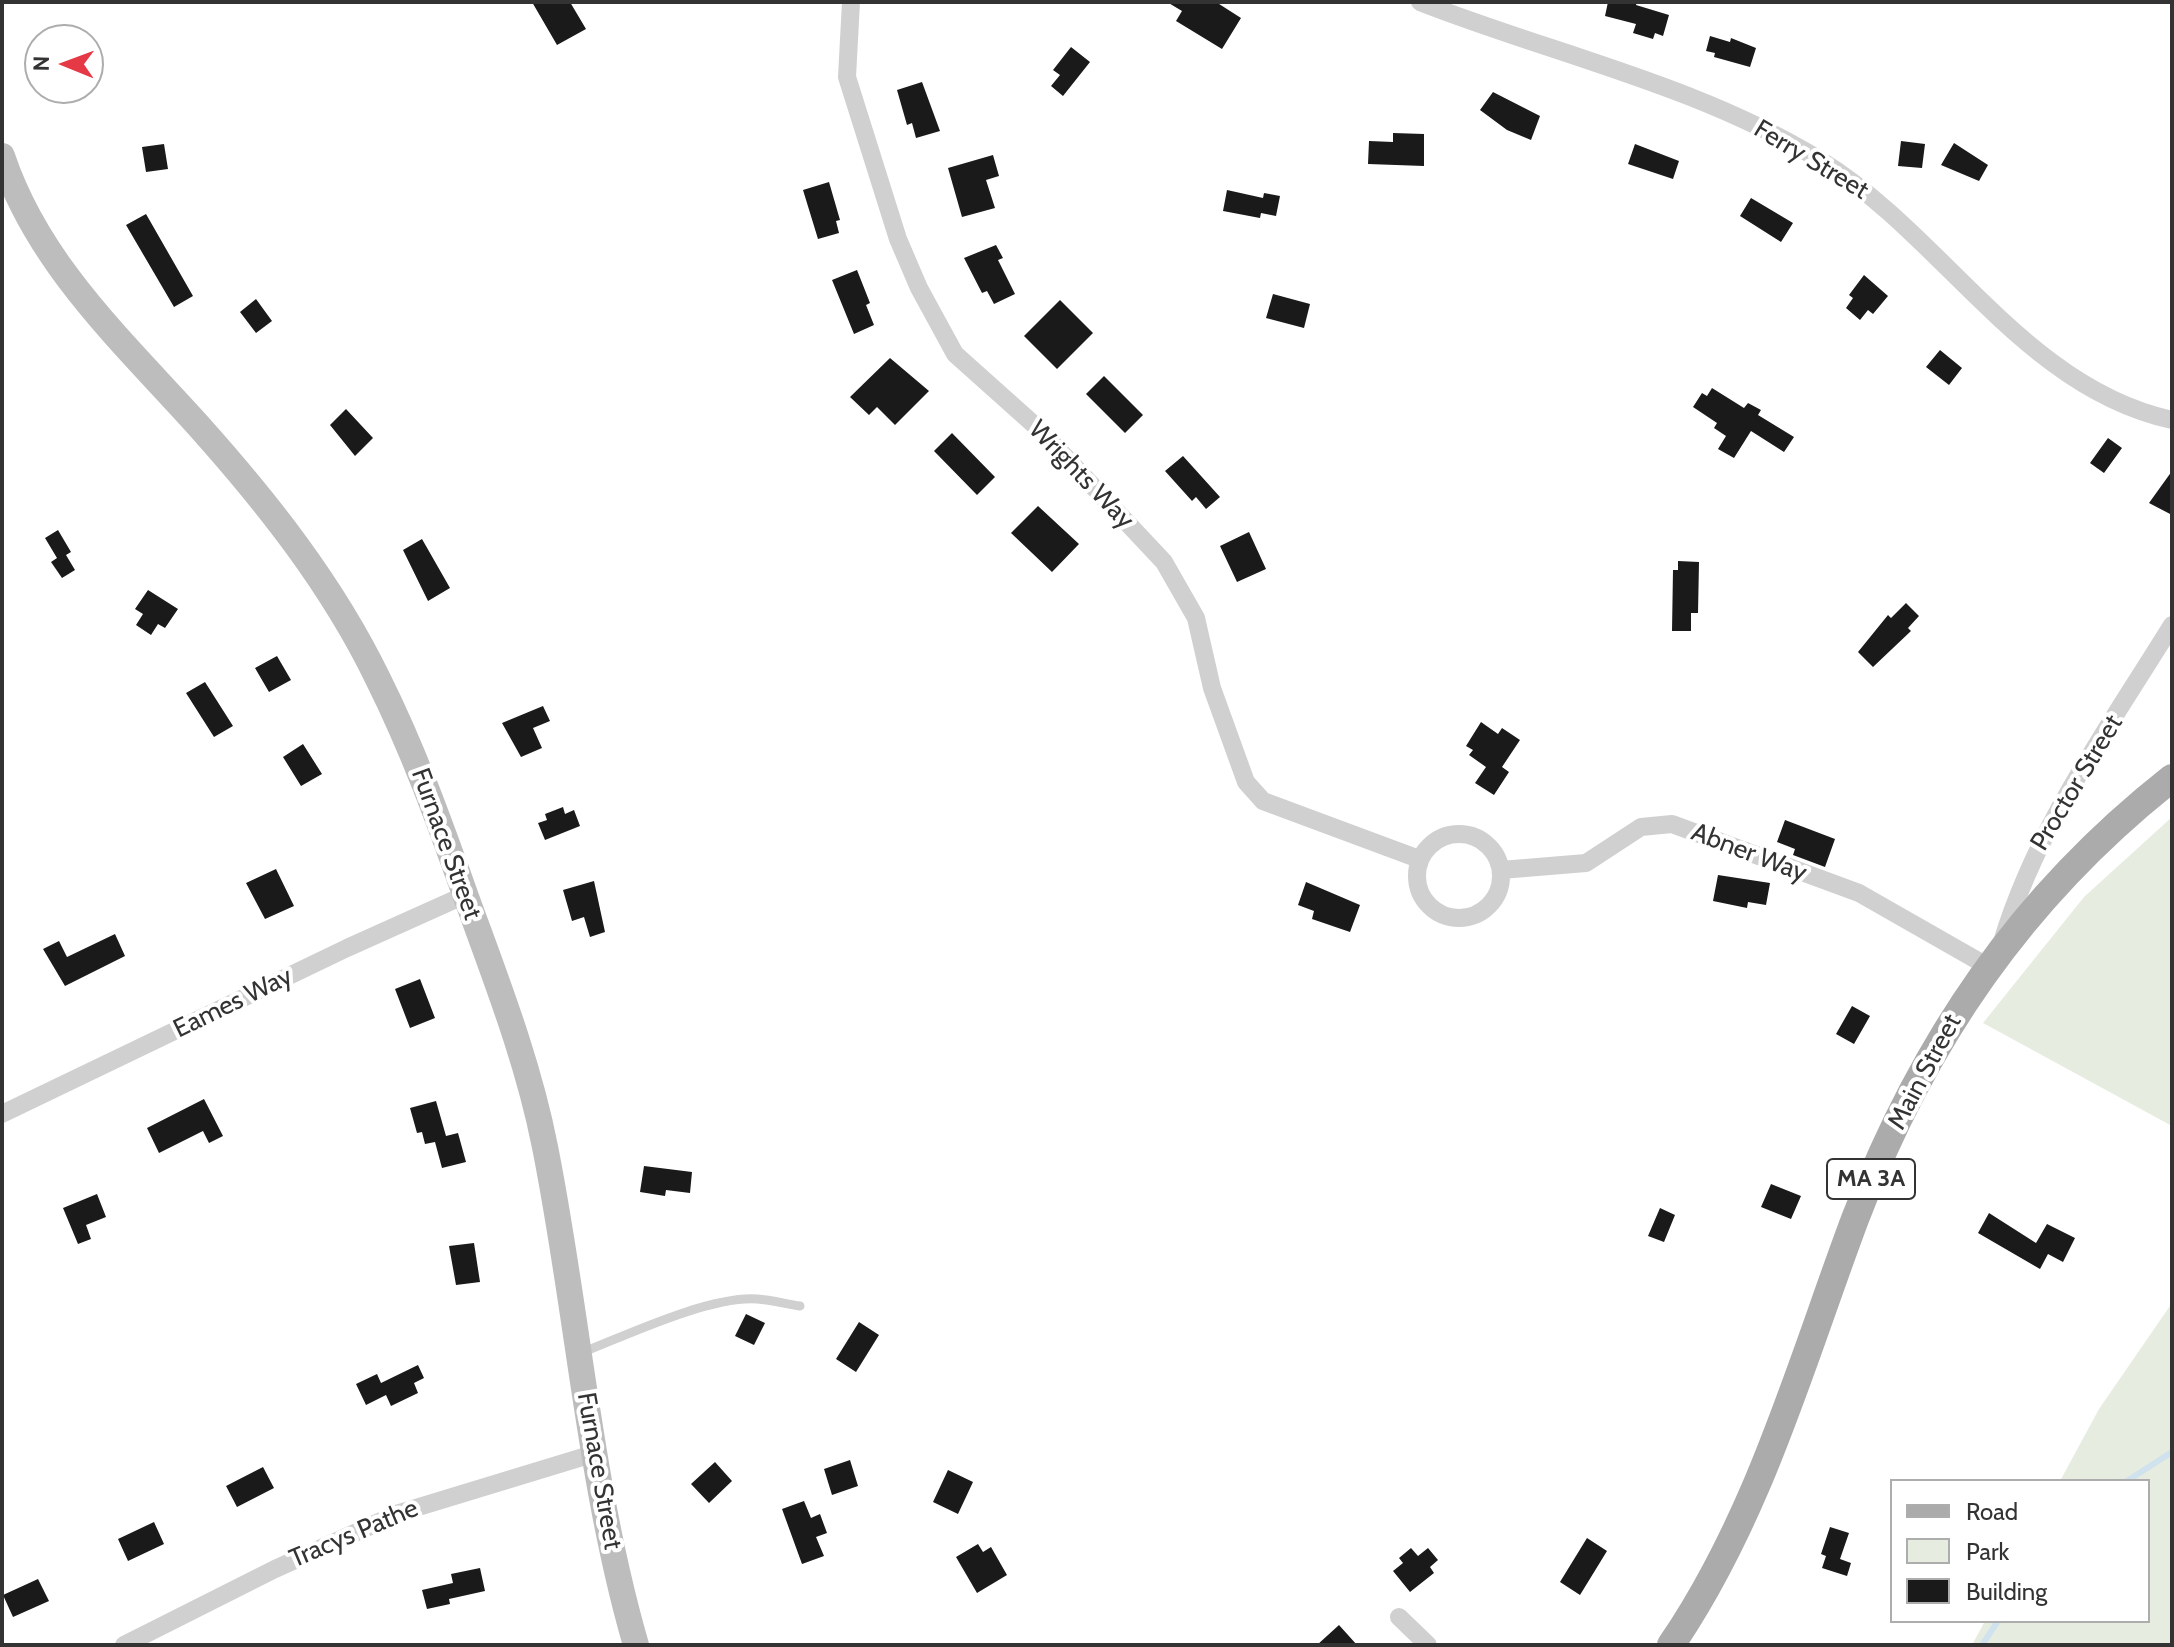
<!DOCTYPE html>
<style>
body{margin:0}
#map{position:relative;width:2174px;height:1647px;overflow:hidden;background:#fff;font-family:Cabin,sans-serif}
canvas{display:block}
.frame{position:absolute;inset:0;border:4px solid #333;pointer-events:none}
.legend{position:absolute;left:1890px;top:1479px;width:260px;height:144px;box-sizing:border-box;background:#fff;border:2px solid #adadad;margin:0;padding:10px 14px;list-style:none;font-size:24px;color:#333}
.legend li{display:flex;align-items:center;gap:16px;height:40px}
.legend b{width:40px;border:2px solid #adadad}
.north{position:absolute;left:24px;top:24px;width:80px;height:80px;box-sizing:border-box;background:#fff;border:2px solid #adadad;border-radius:50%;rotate:271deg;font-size:22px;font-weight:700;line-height:32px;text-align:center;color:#333}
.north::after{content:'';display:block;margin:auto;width:28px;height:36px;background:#e63946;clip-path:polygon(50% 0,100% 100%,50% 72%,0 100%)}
</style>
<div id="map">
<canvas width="2174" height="1647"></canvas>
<div class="frame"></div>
<ul class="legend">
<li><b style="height:10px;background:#ababab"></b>Road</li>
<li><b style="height:22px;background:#e6ecdf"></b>Park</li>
<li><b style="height:22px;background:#1a1a1a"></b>Building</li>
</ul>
<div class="north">N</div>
</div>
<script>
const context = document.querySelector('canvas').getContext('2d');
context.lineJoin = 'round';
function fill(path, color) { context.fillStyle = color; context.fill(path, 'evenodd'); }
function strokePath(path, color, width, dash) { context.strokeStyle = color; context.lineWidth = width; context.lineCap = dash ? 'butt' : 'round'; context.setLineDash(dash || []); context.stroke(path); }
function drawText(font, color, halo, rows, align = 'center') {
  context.font = font + ' Cabin,sans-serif'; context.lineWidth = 8; context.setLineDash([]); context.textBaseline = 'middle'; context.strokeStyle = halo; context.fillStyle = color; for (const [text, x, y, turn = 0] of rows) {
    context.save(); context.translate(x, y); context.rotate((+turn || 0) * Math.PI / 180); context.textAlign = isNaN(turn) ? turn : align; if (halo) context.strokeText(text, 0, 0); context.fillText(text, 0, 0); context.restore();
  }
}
fill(new Path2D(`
 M2172,817V1126L1983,1023L2084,897Z
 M2172,1303V1645H1972L1985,1621H2148V1481H2060L2099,1409Z`), '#e6ecdf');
strokePath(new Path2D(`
 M2127,1481L2172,1452
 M1982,1645L1998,1621`), '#cfe2ee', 6);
fill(new Path2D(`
 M532,2H570L586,29L557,45Z
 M1167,2H1216L1241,18L1222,49L1176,21L1182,11Z
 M1608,2H1637L1636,5L1669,15L1663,36L1655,33L1653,39L1633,33L1636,24L1605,16Z
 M1710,36L1730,42L1731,38L1756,48L1750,67L1714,57L1715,53L1706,51Z
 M1071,47L1090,62L1063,96L1051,86L1060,75L1053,70Z
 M922,82L940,131L916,138L912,123L907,125L897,90Z
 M1493,92L1540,116L1531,140L1507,130L1480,110Z
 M1393,133L1424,134V166L1368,164L1369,141L1393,142Z
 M1901,141L1925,144L1922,168L1898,166Z
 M1954,143L1988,165L1979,181L1941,165Z
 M164,144L168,169L146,172L142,147Z
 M1635,144L1679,161L1673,179L1628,164Z
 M993,155L999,176L986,180L995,208L962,217L948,168Z
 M829,182L840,220L836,221L839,233L818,239L803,190Z
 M1227,190L1263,198L1264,193L1280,196L1276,216L1261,213L1260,218L1223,211Z
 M1751,198L1793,223L1781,242L1740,216Z
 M146,214L193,296L174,307L126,225Z
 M996,245L1003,258L998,260L1015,294L994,304L987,291L982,293L964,258Z
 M857,270L870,303L866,305L874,325L854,334L832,280Z
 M1864,275L1888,296L1873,314L1868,310L1860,320L1846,308L1853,298L1849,295Z
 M1273,294L1310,304L1304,328L1266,318Z
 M256,299L272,321L256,333L240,312Z
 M1060,300L1093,333L1057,369L1024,336Z
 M1940,350L1962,368L1949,385L1926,367Z
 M890,358L929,391L895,425L877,407L869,415L850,397Z
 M1104,376L1143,415L1125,433L1086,394Z
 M1712,388L1744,408L1748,403L1761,410L1758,415L1794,437L1784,452L1751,431L1734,458L1718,449L1726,436L1714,428L1717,423L1693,407L1702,393L1707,396Z
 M346,409L373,438L355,456L330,425Z
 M952,433L995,477L977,495L934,451Z
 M2108,438L2122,448L2104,473L2090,463Z
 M1183,456L1220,497L1206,509L1196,497L1192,501L1165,471Z
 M2172,471V515L2149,503Z
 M1038,506L1079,544L1052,572L1011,533Z
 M58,530L71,552L66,555L75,570L62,578L51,562L57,558L45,538Z
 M1249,532L1266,569L1237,582L1220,546Z
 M422,539L450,588L428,601L403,550Z
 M1678,561L1699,562L1698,613H1691V631H1672L1673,570H1678Z
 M148,590L178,609L165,628L158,624L151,635L136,625L143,614L135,609Z
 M1906,603L1919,616L1908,628L1911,631L1873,667L1858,652L1888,615L1891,618Z
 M277,656L291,680L269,692L255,668Z
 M205,682L233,726L214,737L186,693Z
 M543,706L550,721L533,728L542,748L521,757L502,723Z
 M1481,722L1498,734L1502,728L1520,740L1502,767L1509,772L1494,795L1475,783L1486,767L1469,755L1473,750L1466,746Z
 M303,744L322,774L301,786L283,757Z
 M563,807L565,814L574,810L580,826L545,840L538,823L547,820L545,814Z
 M1785,820L1835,839L1825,867L1793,855L1795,849L1777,842Z
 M276,869L294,906L265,919L246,883Z
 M1718,875L1770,883L1766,905L1748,902L1747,908L1713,901Z
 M594,881L605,932L590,937L584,917L572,921L563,890Z
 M1306,882L1360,905L1350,932L1312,919L1314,911L1298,905Z
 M115,934L125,956L65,986L43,949L59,941L67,957Z
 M420,979L435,1018L410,1028L395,989Z
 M1852,1006L1870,1016L1854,1044L1836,1034Z
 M204,1099L223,1136L209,1143L203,1131L159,1153L147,1128Z
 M436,1101L446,1136L458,1133L466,1162L442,1168L435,1142L425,1144L422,1132L417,1133L410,1108Z
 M644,1166L692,1172L690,1193L666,1190L665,1196L640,1192Z
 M1771,1184L1801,1196L1791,1219L1761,1207Z
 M97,1194L106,1217L86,1225L91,1239L78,1244L63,1208Z
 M1660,1208L1675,1215L1664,1242L1648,1236Z
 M1989,1213L2036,1243L2047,1224L2075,1238L2063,1262L2048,1254L2040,1269L1978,1233Z
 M474,1243L480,1282L456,1285L449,1246Z
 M746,1314L765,1323L754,1345L735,1336Z
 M859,1322L879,1335L856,1372L836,1359Z
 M418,1365L424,1378L414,1383L418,1393L391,1406L386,1395L366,1405L356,1384L377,1374L381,1383Z
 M850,1460L858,1486L832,1495L824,1469Z
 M715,1462L732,1481L709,1503L691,1484Z
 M263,1467L274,1488L237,1507L226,1486Z
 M948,1470L973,1482L958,1514L933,1502Z
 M804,1501L811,1518L820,1514L827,1533L816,1537L824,1556L802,1564L782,1509Z
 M154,1522L164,1544L128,1561L118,1539Z
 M1830,1527L1849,1533L1840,1559L1851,1563L1847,1576L1822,1568L1826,1556L1821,1554Z
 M1587,1538L1607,1551L1580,1595L1560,1582Z
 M978,1544L983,1552L991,1547L1007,1575L977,1593L956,1557Z
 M1411,1548L1418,1556L1428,1548L1438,1560L1430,1567L1434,1573L1410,1592L1393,1571L1403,1563L1399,1558Z
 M480,1568L485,1591L449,1599L450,1604L427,1609L422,1590L453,1583L451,1574Z
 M38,1579L49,1601L13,1617L3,1595Z
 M1339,1625L1357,1645H1317Z`), '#1a1a1a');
strokePath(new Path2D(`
 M581,1353C627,1335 709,1296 757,1299C772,1300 786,1304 800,1306`), '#d0d0d0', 9);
strokePath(new Path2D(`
 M851,2L847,77L898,239L919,288L955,354L1040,430L1164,562L1196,618L1212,688L1246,782L1263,801L1419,859
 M1420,2C1553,54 1697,85 1820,160C1943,235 2024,388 2172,420
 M1417 876a42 42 0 1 1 84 0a42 42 0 1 1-84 0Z
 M1501,870L1586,863L1641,827L1672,824L1859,893L1987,966
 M2002,942C2037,826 2109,727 2172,625
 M2,1114L347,948L465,895
 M1399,1617L1428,1645
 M124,1645L275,1569L399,1513L596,1453`), '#d0d0d0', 18);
strokePath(new Path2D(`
 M2,156C38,264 122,341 196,423C266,501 332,584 378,679C413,749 439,821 465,894C495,977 528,1060 545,1147C578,1312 589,1483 636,1645`), '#bdbdbd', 26);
strokePath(new Path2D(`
 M1671,1645C1759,1516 1801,1363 1855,1219C1923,1041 2022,896 2172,778`), '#ababab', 28);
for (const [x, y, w] of [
 [1871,1179,88]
]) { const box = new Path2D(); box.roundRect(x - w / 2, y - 20, w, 40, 6); context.fillStyle = '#fff'; context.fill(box); strokePath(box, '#333', 2); }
drawText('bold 24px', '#333', null, [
 ["MA 3A",1871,1179]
]);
drawText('26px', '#333', '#fff', [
 ["Ferry Street",1811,160,31],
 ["Wrights Way",1081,475,46],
 ["Proctor Street",2077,783,-59],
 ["Furnace Street",446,844,70],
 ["Abner Way",1749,853,21],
 ["Eames Way",233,1003,-26],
 ["Main Street",1925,1072,-62],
 ["Furnace Street",599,1471,80],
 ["Tracys Pathe",354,1534,-23]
]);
</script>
